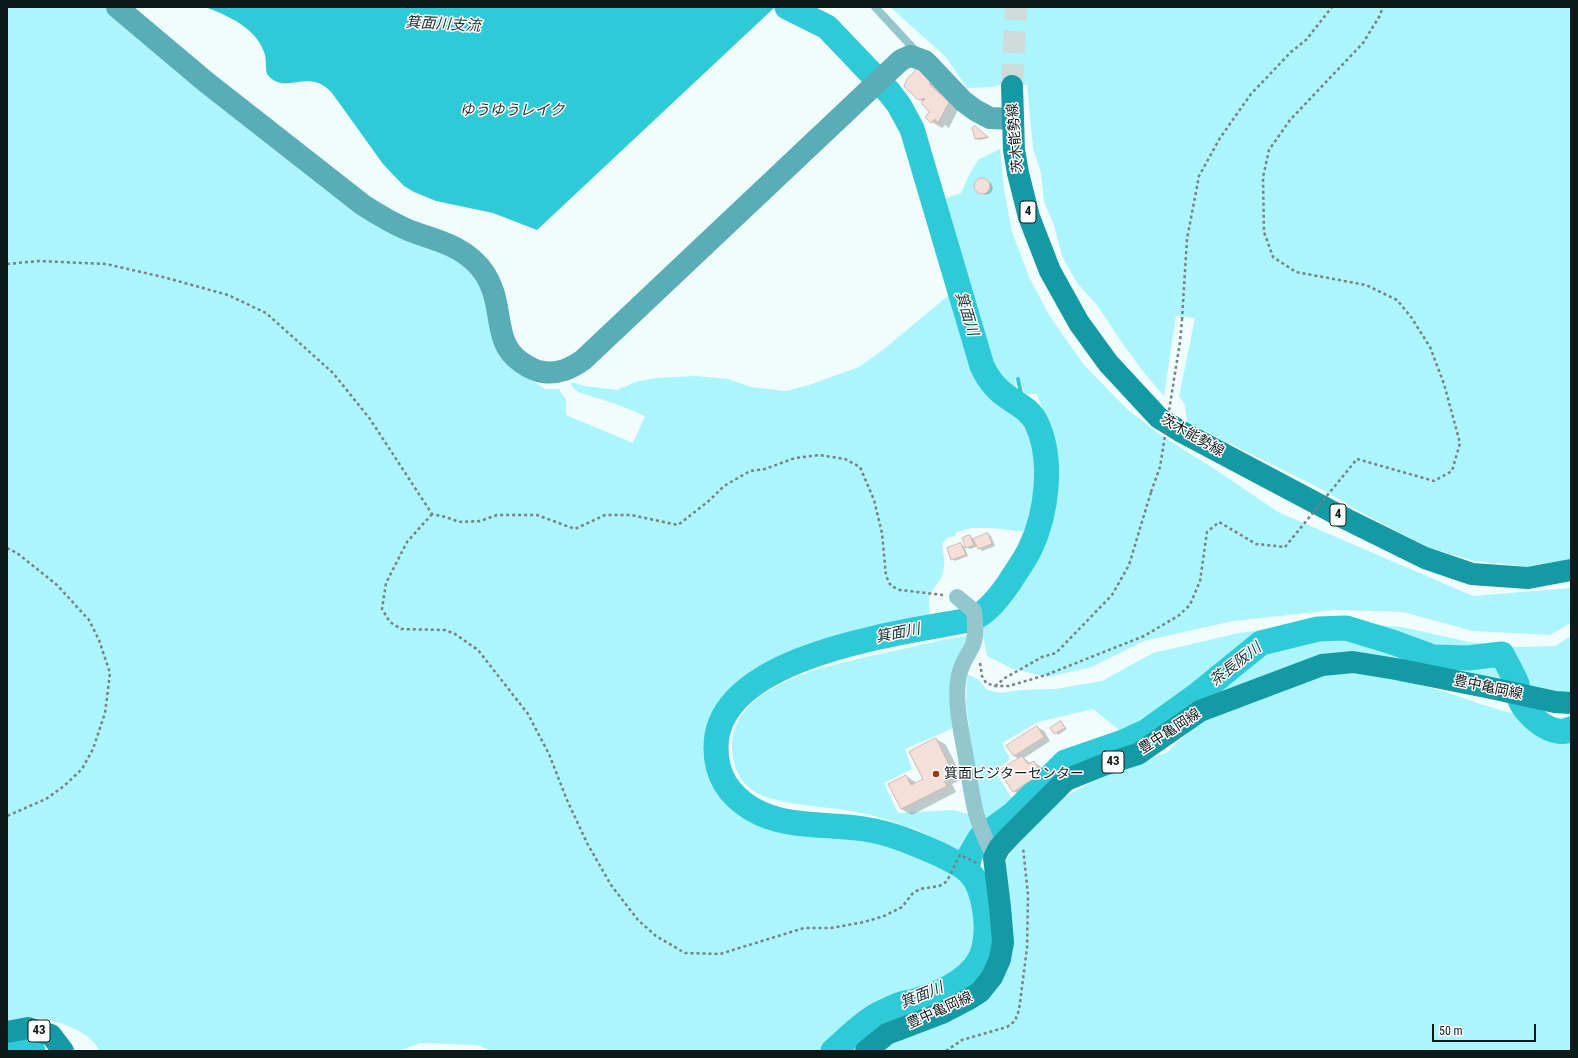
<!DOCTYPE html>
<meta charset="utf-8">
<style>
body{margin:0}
#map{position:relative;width:1578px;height:1058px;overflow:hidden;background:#f1fcfd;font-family:"Roboto Condensed",sans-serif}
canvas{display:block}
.frame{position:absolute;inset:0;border:8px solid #0f191a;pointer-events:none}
.scale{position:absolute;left:1432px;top:1024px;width:104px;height:18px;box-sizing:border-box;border:2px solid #0f191a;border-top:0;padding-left:5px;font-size:12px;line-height:14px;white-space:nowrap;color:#0f191a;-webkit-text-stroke:3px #fff;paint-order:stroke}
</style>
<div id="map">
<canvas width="1578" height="1058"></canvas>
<div class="frame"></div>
<div class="scale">50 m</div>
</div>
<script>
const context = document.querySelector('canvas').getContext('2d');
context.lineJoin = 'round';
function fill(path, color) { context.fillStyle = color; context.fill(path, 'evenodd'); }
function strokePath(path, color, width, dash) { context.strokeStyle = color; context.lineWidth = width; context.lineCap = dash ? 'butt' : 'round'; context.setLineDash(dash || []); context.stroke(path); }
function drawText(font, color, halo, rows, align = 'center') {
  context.font = font + ' "Roboto Condensed","Noto Sans JP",sans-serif'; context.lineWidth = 3; context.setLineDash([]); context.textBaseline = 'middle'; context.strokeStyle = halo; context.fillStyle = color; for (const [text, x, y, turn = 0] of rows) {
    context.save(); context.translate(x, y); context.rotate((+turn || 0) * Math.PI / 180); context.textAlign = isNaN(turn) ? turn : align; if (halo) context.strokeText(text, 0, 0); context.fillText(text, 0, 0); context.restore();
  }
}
fill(new Path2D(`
 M7,7H112L170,65L467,263L533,381L545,389H559L566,400V415L633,443L645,416L616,404L578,392L571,385L572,382L584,386L617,390L636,382L656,378L695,376L728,379L751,387L786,391L809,385L859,367L884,349L950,294L974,368L981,384L997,402L1024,422L1030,435L1038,470L1037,501L1033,519L1028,532L991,528H972L956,532L955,536L947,538L942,544C944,556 947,570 939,581C935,587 931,591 929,598L930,634C870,649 721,664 723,748C724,769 733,789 752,800C769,809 793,809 812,812C863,821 902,829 949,852C956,856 968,860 974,866C987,878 988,895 990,911C992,929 995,946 988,964C986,971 977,983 972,987C965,991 957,994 949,998C932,1006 915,1014 898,1022C889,1026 879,1030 872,1035C865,1039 859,1046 853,1051H492L477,1045L421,1043L398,1051H99C93,1031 48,1016 28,1018C21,1019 14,1023 7,1025Z
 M890,7H1571V560L1531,567L1475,561L1430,548L1364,514L1321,489L1187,422L1185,405L1179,396L1195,318L1176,316L1164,396L1145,374L1120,340L1097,305L1077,283L1062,256L1054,225L1044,202L1041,173L1033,148L1027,85L1001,84L993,87L967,88L945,56Z
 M1000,149L1004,190L1012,232L1029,277L1049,315L1084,365L1127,409L1159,434L1216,470L1278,512L1473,596L1571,588V623L1550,635L1473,631L1403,612L1335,610L1233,621L1144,641L1092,667L1048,677L1013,669L987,656L980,621C1025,587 1047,549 1052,493C1054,480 1056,468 1054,456C1052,435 1044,414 1037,394H1025L1020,379H1015L1017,394L1001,381L992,366L985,348L957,252L959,250L944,199L961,193L969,175L978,160Z
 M1335,622L1402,627L1469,642L1516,647L1555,646L1571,636V693L1565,694L1362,654L1137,744L1093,709L1038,722L1002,743L1010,759L995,771L1014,802L1051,766L1062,773L1005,829L990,838L980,814L966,703L967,674L979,680L987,690L1001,693L1020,690L1055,689L1102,681L1153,653L1239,633Z
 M969,636L956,727L905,749L912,769L884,783L898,813L953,810L972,815L983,842L974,859L914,828H911C891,821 871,814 850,811C824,806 773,805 752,790C738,780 733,765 732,748C731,680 845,662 894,651C917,646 946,638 969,636Z
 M1353,671C1379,676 1405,681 1431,688C1477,700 1522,725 1571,716V1051H879L986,998L1006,862L1009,855L1032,827L1057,801L1105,775L1166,753L1203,719L1325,674Z`), '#acf5fc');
fill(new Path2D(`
 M205,7H775L537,230L493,213L436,201L414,192L404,186L383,164L332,93C309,66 284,97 267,74C265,67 267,59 264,52C256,28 227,15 205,7Z`), '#2fcad8');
fill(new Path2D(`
 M918,69L959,108L949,128L945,125L942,128L932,122L926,117L930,113L924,102L917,99L905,85L911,75Z
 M978,129L989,138L979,140L976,139Z
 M982,179L991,183L993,188L991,193L986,195L977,191L975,186L977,181Z
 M988,534L991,536L995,546L982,551L978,546L970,549L964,546L968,556L955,561L952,559L961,544L966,547L970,536L974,539Z
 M1061,722L1067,729L1058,735L1052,728Z
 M1037,727L1044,731L1050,741L1024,758L1031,764L1034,762L1040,766L1044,772L1038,775L1042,781L1021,795L1014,791L1019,759L1014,756Z
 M936,739L946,745L963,779L952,784L956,792L912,815L901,809L906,776L917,783L924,780Z`), '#0003');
strokePath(new Path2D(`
 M1018,379L1024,408`), '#2fcad8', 4);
strokePath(new Path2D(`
 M787,7L827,27L889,92L899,105L912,129L982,366C988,379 996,390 1009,398C1019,405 1030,410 1036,422C1054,458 1047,514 1030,549C1024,561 1016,572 1009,583C1000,596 986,615 969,620C902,633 715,655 716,748C716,776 729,795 752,809C786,829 827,823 864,829C891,833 914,843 939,854C948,859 961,864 969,872C985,888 989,926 984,948C978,976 944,992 918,1000C913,1002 907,1002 901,1004C893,1007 885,1011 877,1015C861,1024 847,1039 833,1051
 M967,870L970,855L980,838L1013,814L1065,762L1123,742L1147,731L1197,695L1261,643L1318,629L1346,628L1392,642L1433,657L1468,658L1502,654C1507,664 1513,674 1517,684C1518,689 1517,695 1520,700C1526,715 1553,739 1571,729
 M8,1051L24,1046L33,1051`), '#2fcad8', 25);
const building = new Path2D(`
 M918,68L931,82L929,84L949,102L938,123L935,119L931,123L925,117L929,112L921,103L925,99L924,98L920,100L917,99L904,86L907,79Z
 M975,126L988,137L975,139L972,128Z
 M974 186a8 8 0 1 1 16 0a8 8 0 1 1-16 0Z
 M988,533L992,544L978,549L973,539Z
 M970,535L974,545L966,548L962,538Z
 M961,543L966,555L951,560L947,548Z
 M1061,721L1065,728L1054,734L1050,728Z
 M1037,726L1044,737L1014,756L1006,746Z
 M936,738L953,773L943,778L947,786L901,809L888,784L906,775L911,785L923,779L909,752Z
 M1022,756L1028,764L1034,761L1038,768L1032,771L1036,777L1013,792L999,771Z`);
fill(building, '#f5e0d9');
strokePath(building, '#d0b9b0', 1);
strokePath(new Path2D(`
 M1012,86L1016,7`), '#cfdadb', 22, [22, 11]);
strokePath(new Path2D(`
 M7,264L39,261L106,264L163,277L228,295L266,313L333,373L370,419L432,514L446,517L459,522L480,521L497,515H537L575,529L605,515H631L678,525L710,500L724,486L750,471L765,469L795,458L819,455L845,459L860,467L874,500L882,533L886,576L891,586L900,590L943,595
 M1182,320L1187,239L1199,176L1220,138L1251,94L1291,52L1306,40L1332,7
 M1357,459L1434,481L1452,471L1460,443L1444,384L1430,347L1411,317L1397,300L1366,285L1296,272L1273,257L1264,232L1263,177L1269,150L1290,120L1363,43L1379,17L1383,7
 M432,514L407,542L386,583L382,609L390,622L401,629L445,630L455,634L478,650L528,714L549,754L567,800L587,843L611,885L638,920L656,936L685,953L720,954L804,928H831L864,922L884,916L902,907L913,893L920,889L939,886L944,884L948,879L960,855L977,863
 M7,548L17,553L57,585L89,620L99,640L110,673L105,713L93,749L82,769L64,786L46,799L7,816
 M980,663L982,676L986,683L995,686H1009L1046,675L1144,636L1178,616L1190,605L1200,581L1207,532L1219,522L1256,544L1285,547
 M995,686L1005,678L1042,657L1056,653L1112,595L1129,565L1151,492
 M946,1051L962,1040L1007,1027L1015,1021L1019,1010L1027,948L1028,895L1023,847`), '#778283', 2.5, [3, 3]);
strokePath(new Path2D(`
 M875,7L913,48L914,54`), '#93c7cd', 8);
strokePath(new Path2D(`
 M957,597L974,611C975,623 977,637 972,647C966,658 959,668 958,681C955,705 961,729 965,753C969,773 971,794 976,813C980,829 988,843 994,858`), '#93c7cd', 16);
strokePath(new Path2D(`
 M117,7L206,82L363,205C377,214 392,223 408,230C431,239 455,243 474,261C483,269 489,279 493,291C502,317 496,345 521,362C528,367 535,371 543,372C559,374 570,369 583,360L868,91L901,60L910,56L914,57L925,61L963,101L975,110L990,118L1013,119`), '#58adb6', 22);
strokePath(new Path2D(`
 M1012,86L1014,150L1018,173L1029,217L1050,271L1079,323L1108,363L1159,418L1180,431L1346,519L1425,558L1472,574L1528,578L1571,570
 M7,1032L28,1028L51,1035L63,1051
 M866,1051L887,1034L942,1013L969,999L980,992L992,977L1000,959L1003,942L1000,907L994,858L999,848L1011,835L1066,780L1103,765L1138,754L1200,711L1322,665L1353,662L1396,669L1491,688L1555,702L1571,703`), '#139aa5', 22);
strokePath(new Path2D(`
 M1151,492L1160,467L1180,342L1182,320
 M1285,547L1357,459`), '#778283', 2.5, [3, 3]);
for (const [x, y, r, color] of [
 [936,774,4,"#a03b0e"]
]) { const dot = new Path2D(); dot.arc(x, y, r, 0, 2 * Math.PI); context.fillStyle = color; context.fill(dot); strokePath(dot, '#fff', 1.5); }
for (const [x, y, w] of [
 [1028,212,16],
 [1338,515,16],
 [1113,762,22],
 [39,1031,22]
]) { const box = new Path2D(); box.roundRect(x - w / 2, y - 11, w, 22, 3); context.fillStyle = '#fff'; context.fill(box); strokePath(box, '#0f191a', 1); }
drawText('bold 13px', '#0f191a', null, [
 ["4",1028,212],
 ["4",1338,515],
 ["43",1113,762],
 ["43",39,1031]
]);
drawText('14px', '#0f191a', '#fff', [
 ["茨木能勢線",1016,138,-95],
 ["茨木能勢線",1192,436,30],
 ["豊中亀岡線",1488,688,12],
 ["豊中亀岡線",1170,732,-33],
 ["豊中亀岡線",940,1011,-24]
]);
drawText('14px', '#0f191a', '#fff', [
 ["箕面ビジターセンター",944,774]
], 'left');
drawText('italic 15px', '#1a3335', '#fff', [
 ["箕面川支流",443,25,3],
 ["ゆうゆうレイク",512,111],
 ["箕面川",966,314,73],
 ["箕面川",898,634,-11],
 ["茶長阪川",1236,665,-38],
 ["箕面川",922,996,-22]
]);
</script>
